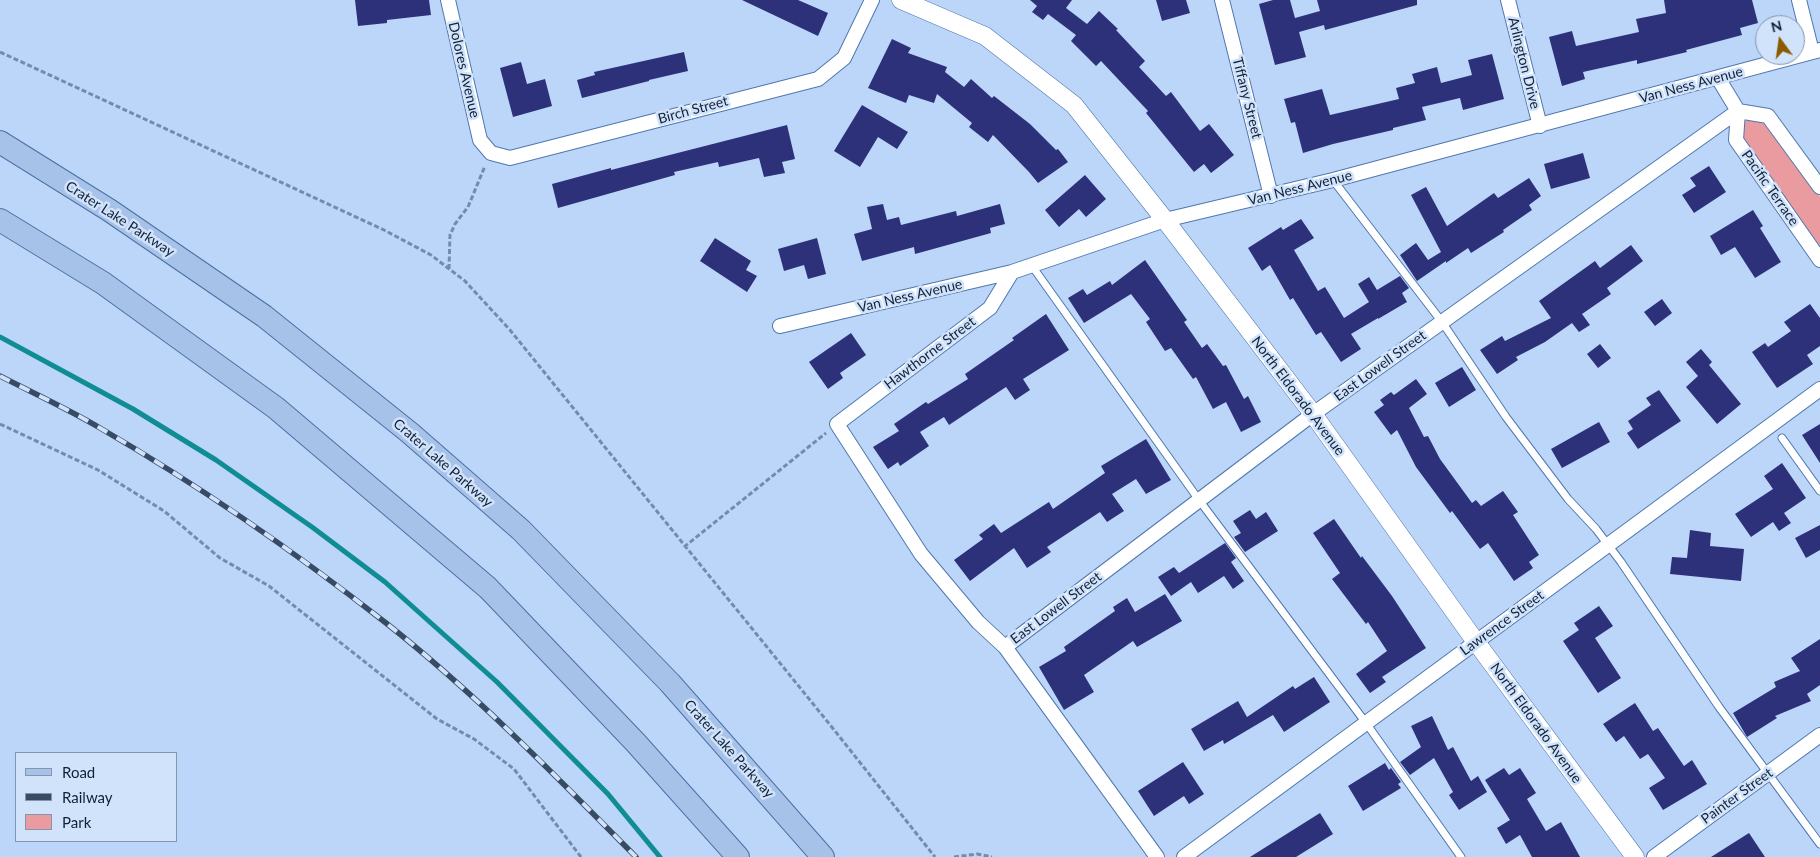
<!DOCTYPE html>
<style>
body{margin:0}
#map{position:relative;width:1820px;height:857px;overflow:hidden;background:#bcd6fa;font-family:Lato,sans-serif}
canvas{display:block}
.legend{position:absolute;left:15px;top:752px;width:162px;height:90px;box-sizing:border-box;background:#d1e3fb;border:1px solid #8495ad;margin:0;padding:6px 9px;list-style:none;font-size:15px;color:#102137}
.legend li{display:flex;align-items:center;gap:10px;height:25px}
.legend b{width:25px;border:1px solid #8495ad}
.north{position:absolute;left:1755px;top:15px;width:50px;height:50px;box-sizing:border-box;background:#d1e3fb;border:1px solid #8495ad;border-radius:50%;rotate:346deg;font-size:14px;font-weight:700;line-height:20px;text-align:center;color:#102137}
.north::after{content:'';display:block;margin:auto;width:18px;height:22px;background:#895c00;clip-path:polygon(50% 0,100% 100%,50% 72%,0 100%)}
</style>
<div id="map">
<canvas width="1820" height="857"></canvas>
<ul class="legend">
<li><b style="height:6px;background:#a6c2e9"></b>Road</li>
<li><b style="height:6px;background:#374b64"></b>Railway</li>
<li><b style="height:14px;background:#ea9ba0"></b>Park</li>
</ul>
<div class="north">N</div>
</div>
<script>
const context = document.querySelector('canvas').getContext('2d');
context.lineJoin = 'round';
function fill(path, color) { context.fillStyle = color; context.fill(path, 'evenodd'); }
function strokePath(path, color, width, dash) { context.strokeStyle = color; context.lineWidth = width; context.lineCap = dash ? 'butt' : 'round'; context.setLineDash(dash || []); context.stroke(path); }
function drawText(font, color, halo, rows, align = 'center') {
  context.font = font + ' Lato,sans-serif'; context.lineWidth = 5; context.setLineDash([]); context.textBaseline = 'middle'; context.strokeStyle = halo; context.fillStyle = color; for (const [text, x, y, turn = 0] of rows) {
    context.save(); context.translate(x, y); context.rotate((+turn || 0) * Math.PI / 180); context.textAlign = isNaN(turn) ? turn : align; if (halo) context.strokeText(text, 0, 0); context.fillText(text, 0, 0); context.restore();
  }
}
fill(new Path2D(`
 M1752,117L1763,119L1820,197V246L1739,136L1741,124Z`), '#ea9ba0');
strokePath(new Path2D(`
 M0,337L133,409L216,460L312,527L385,582L497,682L608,794L660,857`), '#108d94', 5);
fill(new Path2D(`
 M355,0H429L431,15L387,20V23L358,26Z
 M742,0H798L828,13L818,36Z
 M1030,0H1072L1066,8L1087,24L1099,11L1118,29L1116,30L1145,61L1139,67L1166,96L1171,92L1200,131L1209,124L1234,155L1211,173L1204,164L1194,172L1146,113L1148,111L1101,61L1096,66L1071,41L1076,35L1048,14L1043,20L1032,12L1037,6Z
 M1156,0H1186L1190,13L1162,21Z
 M1273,0H1290L1295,18L1320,11L1317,0H1417V5L1325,30L1324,25L1299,32L1306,57L1275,65L1259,4Z
 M1664,0H1752L1758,23L1740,28L1742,35L1686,50L1687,52L1637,64V60L1583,72L1585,79L1562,86L1549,37L1572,31L1576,46L1639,32L1636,19L1666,13Z
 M892,39L911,48L908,53L947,67L945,72L964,87L971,79L992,98L994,96L1030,124L1056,150L1058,149L1068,162L1038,183L1029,172L993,135L988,142L969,127L972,123L937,94L934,103L909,95L906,103L868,88Z
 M684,52L688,71L649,80V81L582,98L577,80L595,75L594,72Z
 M1492,54L1504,99L1463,110L1460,98L1422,107L1426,120L1393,128V130L1333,144L1303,153L1295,122L1291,123L1284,99L1322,89L1330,115L1399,99L1396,88L1415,83L1412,74L1437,67L1441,83L1472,75L1468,60Z
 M521,62L527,84L545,79L552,106L513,117L500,68Z
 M862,105L908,132L897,149L878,137L860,167L834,151Z
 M787,125L795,159L782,162L785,173L764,177L759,158L719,167L718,162L674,172L675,175L558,208L552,184L611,168V170Z
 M1583,153L1590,178L1551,189L1544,164Z
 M1709,166L1726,192L1694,213L1682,195L1696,186L1690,178Z
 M1085,175L1106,199L1086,217L1079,209L1059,227L1045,210Z
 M1529,178L1541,196L1529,205L1532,210L1503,230L1504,232L1471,253L1468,248L1446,263V261L1417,281L1400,255L1416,243L1428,260L1441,252L1411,195L1426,187L1447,226L1494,193L1498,198Z
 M883,204L887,220L899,217L901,225L956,211L957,216L1000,204L1005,224L990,228L991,233L915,254L914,247L862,261L854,234L872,229L867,207Z
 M1753,210L1763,226L1760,228L1781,262L1755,278L1735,247L1721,255L1710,236Z
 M1301,219L1314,238L1294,250L1318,291L1325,287L1344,318L1369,302L1358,284L1369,277L1377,290L1400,276L1409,288L1402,293L1407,302L1378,319V318L1351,334L1361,349L1341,362L1321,332L1316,335L1293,298L1290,300L1270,265L1262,271L1248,248L1281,227L1283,230Z
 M715,238L751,261L746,270L757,276L747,292L700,261Z
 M817,238L826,274L808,279L804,265L784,271L778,249Z
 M1631,245L1643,261L1607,288L1611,294L1582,314L1590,325L1579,332L1572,323L1545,342L1516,357L1518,360L1497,374L1480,350L1502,336L1505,341L1551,318L1539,301L1595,261L1600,268Z
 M1145,260L1187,320L1184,322L1202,348L1207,344L1223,366L1226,365L1244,399L1248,396L1261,422L1241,432L1226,402L1213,409L1196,377L1193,379L1171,348L1165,351L1146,322L1150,319L1131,294L1084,323L1068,298L1083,289L1087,295L1110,281L1112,285Z
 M1662,299L1672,313L1655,326L1644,312Z
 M1810,304L1820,318V346L1807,355L1813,364L1777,388L1752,352L1765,343L1768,347L1791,331L1784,322Z
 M1046,314L1069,350L1023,379L1030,390L1015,400L1006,387L949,425L944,417L920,432L929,446L900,466L898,462L888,469L873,447L899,431L894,424L926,402L928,404L968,379L965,374L1014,340L1012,338Z
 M851,333L866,355L840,373L843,378L828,389L809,362Z
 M1600,344L1611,358L1598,368L1587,354Z
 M1701,349L1712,362L1709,365L1741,404L1717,424L1686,387L1698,376L1686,362Z
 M1462,367L1476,390L1449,407L1435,383Z
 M1416,379L1427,394L1409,408L1424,437L1428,436L1440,459L1472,503L1476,500L1481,506L1503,491L1518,512L1513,515L1539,555L1529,562L1533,568L1514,581L1488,543L1480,549L1452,511L1450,513L1416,467L1397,430L1391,435L1374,412L1384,405L1380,400L1391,392L1394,395Z
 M1659,390L1681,421L1638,449L1627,433L1633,429L1628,421L1651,405L1646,398Z
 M1599,422L1610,442L1562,468L1551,449Z
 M1820,424V463L1802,435Z
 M1146,439L1171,480L1146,494L1136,479L1112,494L1124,511L1107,522L1100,512L1047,547L1051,552L1027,568L1014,548L970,581L954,560L983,539L979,535L994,524L1001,533L1049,502L1053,509L1105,473L1101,466Z
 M1782,463L1806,498L1784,513L1791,523L1779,531L1773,522L1751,537L1735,514L1773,489L1764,476Z
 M1250,510L1256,519L1266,512L1278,531L1245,552L1234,537L1241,533L1233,521Z
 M1334,519L1361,558L1362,556L1392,596L1426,648L1382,677L1386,682L1370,693L1356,674L1387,651L1368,622L1366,624L1332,579L1340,573L1313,533Z
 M1820,525V550L1806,558L1795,538Z
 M1690,530L1711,533L1710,546L1744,549L1741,581L1670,574L1672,557L1687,558Z
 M1225,543L1236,558L1231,562L1244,581L1233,589L1224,576L1198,593L1191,582L1171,596L1158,577L1174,567L1179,573Z
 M1165,594L1182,621L1137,647L1133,641L1084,675L1094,692L1064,710L1039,667L1066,651L1064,647L1115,611L1113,607L1127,598L1135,612Z
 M1599,606L1613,626L1595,638L1621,678L1598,693L1563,641L1579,630L1574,623Z
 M1820,639V685L1807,694L1811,701L1775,716L1777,718L1747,737L1733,713L1776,687L1774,682L1800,671L1791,658Z
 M1314,677L1330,702L1284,732L1273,715L1224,744L1223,740L1204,751L1191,729L1238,701L1247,717L1293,686L1295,689Z
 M1635,703L1653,731L1658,728L1684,766L1692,760L1707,784L1663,810L1649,788L1665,778L1648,754L1640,759L1624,736L1616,742L1603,724Z
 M1432,716L1448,750L1453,747L1471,781L1478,776L1487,792L1459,810L1449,795L1453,792L1434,758L1410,775L1400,762L1421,747L1411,726Z
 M1183,762L1204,794L1189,804L1184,796L1154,816L1138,791Z
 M1385,763L1389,770L1391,768L1401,782L1398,784L1401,788L1363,811L1348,786Z
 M1504,768L1509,775L1520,768L1536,793L1527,799L1546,831L1561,822L1580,857H1532L1520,835L1506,844L1497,828L1510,820L1485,780Z
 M1320,813L1333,834L1296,857H1250Z
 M1749,833L1765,857H1711Z`), '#2d3179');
const service = new Path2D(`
 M1333,180L1442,322L1506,417L1568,499L1596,529L1621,562L1719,707L1820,844
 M1032,266L1199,500L1366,723L1461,857
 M1782,438L1820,491`);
const minor = new Path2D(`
 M448,0L480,140L491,153L510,158L818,79L844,58L872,0
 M1222,0L1271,196
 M1508,0L1540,126
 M1799,0L1812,52
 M1718,78L1738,111L1736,140L1820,260
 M1738,111L1768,116L1820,187
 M1012,272L990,308L837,424L921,554L978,622L1005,647L1157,857
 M780,326L1012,272L1165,220L1333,180L1820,50
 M1005,647L1313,414L1738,111
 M1184,857L1820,389
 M1654,857L1820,735`);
const tertiary = new Path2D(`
 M901,0L985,36L1074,105L1165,220L1313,414L1476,642L1635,857`);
const primary = new Path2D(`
 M0,142L109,210L264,316L410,433L521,530L670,683L823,857
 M0,220L103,283L276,408L488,588L636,743L738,857`);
strokePath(service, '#4f78ad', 9);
strokePath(minor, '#4f78ad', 16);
strokePath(tertiary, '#4f78ad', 19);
strokePath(primary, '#4a70a2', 24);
strokePath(new Path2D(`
 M0,52L384,230L431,255L465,281L510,330L831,726L935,857
 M449,269L450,235L455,224L468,207L485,166
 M0,424L98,470L164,511L220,558L269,586L437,719L474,739L514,769L581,857
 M684,547L826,433
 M954,857L977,854L992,857`), '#748ba9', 3, [5, 2.5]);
strokePath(service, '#fff', 7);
strokePath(minor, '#fff', 14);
strokePath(tertiary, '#fff', 18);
strokePath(primary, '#a6c2e9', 22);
const rail = new Path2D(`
 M0,376C33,393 68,409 100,428C200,486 295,552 386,623C476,694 556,776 636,857`);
strokePath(rail, '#374b64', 5.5);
strokePath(rail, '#d1e3fb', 4, [11]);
drawText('14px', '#102137', '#d1e3fb', [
 ["Arlington Drive",1524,63,76],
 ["Dolores Avenue",464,70,77],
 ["Van Ness Avenue",1691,85,-15],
 ["Tiffany Street",1247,98,76],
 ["Birch Street",693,110,-15],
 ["Van Ness Avenue",1300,188,-14],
 ["Pacific Terrace",1770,188,55],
 ["Crater Lake Parkway",120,219,33],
 ["Van Ness Avenue",910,296,-13],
 ["Hawthorne Street",930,353,-37],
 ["East Lowell Street",1380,366,-36],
 ["North Eldorado Avenue",1298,396,53],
 ["Crater Lake Parkway",443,463,41],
 ["East Lowell Street",1056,608,-37],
 ["Lawrence Street",1502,623,-36],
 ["North Eldorado Avenue",1536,723,54],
 ["Crater Lake Parkway",729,749,48],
 ["Painter Street",1737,796,-36]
]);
</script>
